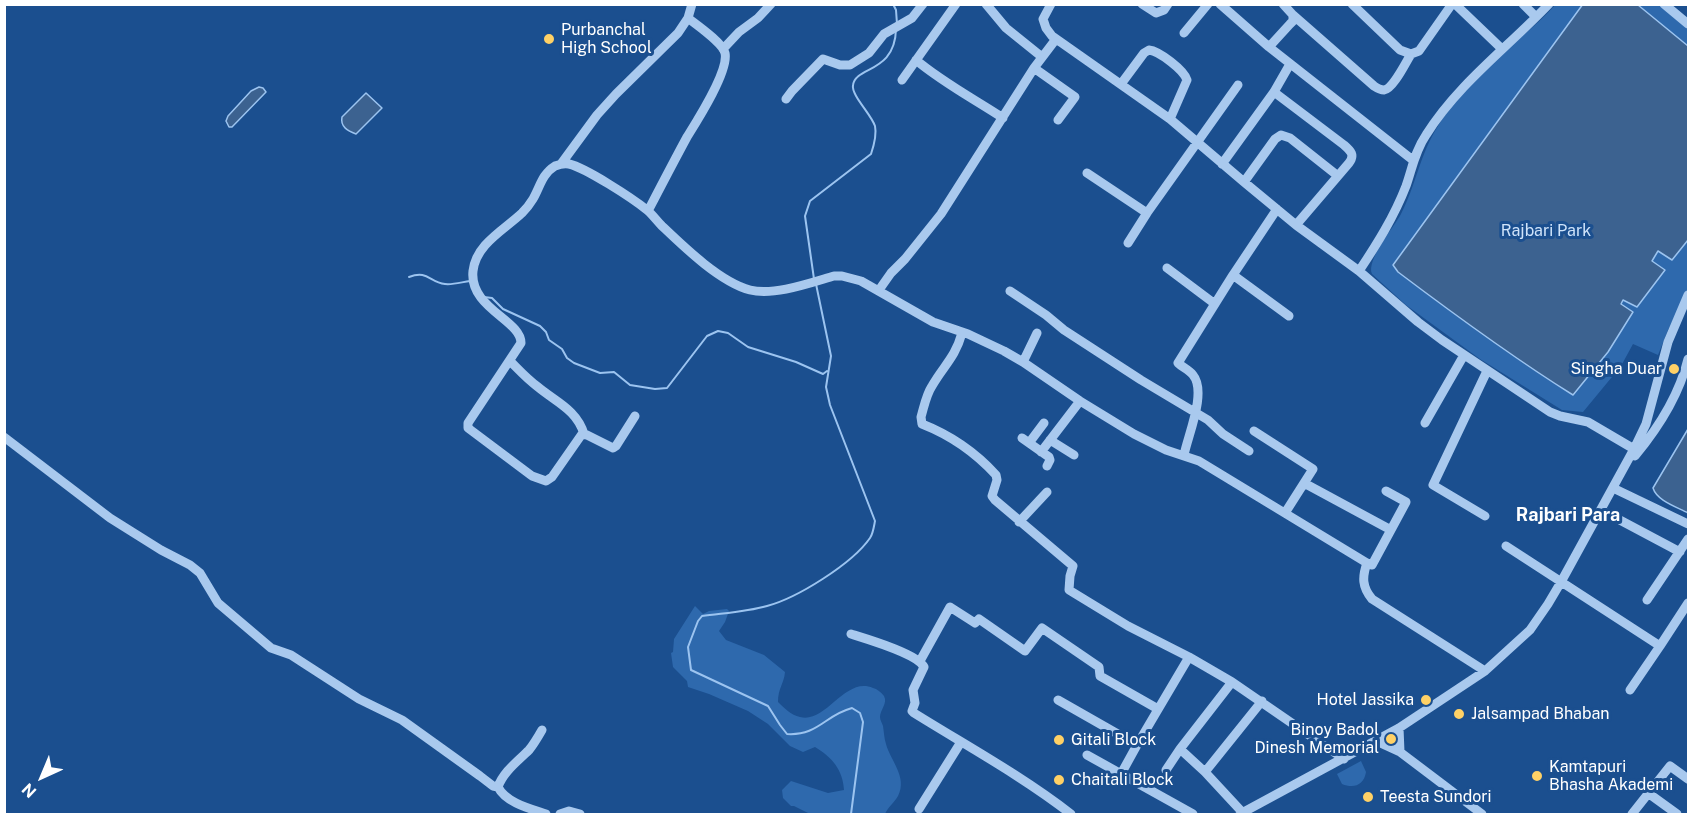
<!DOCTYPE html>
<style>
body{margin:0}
#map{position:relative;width:1693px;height:819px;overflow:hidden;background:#1b4f8f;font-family:"Public Sans",sans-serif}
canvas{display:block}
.frame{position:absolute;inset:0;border:6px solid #fff;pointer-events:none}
.north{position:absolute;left:12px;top:747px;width:60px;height:60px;-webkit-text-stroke:4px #1b4f8f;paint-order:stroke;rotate:224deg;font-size:16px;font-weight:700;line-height:24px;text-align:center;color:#fff}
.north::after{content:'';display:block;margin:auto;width:21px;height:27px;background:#fff;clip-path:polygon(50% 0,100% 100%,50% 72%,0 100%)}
</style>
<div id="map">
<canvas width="1693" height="819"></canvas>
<div class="frame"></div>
<div class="north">N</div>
</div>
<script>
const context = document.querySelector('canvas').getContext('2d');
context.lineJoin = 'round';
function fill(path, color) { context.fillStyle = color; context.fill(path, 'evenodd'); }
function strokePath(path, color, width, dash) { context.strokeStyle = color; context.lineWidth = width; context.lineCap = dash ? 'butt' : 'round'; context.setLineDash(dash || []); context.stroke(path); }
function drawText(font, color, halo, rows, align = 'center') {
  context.font = font + ' "Public Sans",sans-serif'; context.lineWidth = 6; context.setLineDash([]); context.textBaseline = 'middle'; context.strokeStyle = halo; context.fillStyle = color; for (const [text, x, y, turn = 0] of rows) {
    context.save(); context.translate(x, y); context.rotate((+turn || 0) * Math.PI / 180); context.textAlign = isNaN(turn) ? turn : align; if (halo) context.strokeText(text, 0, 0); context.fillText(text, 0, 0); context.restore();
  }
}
fill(new Path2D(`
 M1555,5H1663L1688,24V290L1668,330L1658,355L1633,344L1621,366L1583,412L1562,410L1480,359L1406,305L1372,274C1366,260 1394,227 1401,214C1416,185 1420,154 1438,126C1450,106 1473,79 1490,63C1512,43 1536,27 1555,5Z
 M695,606L703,614L709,611L727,609L729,611L725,622L719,631L726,640L764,655L785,672C784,684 778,688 778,702C784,708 791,715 800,717C826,724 845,676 873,688C877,689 881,692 884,696C888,703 880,710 880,717C880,720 882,723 883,726C884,732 884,738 886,744C890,760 908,777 898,796C894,803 888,807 885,814H810L794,806H791L783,798L782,790L791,781L828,793L844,790C843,770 832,757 815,747L803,752L790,746L768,724L748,711L709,694L688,687L687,681L673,667L671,653L673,652L674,639Z
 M1361,761L1366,772C1364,785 1354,789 1342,784L1337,774Z`), '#2e69ad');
const water = new Path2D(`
 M1583,4L1638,5L1688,46V240L1672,260L1658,251L1652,261L1665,270L1637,307L1623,300L1621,304L1633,312L1608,352L1573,395C1512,357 1455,315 1398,272L1393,265Z
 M259,87L263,88L266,92L232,127H229L226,121L228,116L251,91Z
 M366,93L382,108L356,134C348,131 340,127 342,117Z
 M1688,429V513C1677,507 1657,501 1653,488Z`);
fill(water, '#3c6290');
strokePath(water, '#9cc4f0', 1.5);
strokePath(new Path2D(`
 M893,4L896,10L897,24
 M409,277C428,270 429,282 445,284C453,285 462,282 470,281L471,283
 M814,279L805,216L810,201L871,154C874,145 877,135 875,126C871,114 851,95 853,85C856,66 895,73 896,29
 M816,284L831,356L826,387L830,405L875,521C874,526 873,534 870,538C852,564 797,598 767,606C746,612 724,613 702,616L698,621L688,647L691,670L768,706L780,725L787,734C818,736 825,715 852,708L860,713L863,722L851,814
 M484,297L492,298L503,309L540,326L546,332L549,340L562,349L567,358L574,363L600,373L614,372L630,385L655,389L667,388L707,336L718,331L728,333L748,347L796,362L823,374L827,371`), '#9cc4f0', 2);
strokePath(new Path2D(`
 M986,4L1006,28L1042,57
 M1051,4L1043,19L1046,28L1052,36L1170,119L1244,182L1296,225L1359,271L1418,322L1442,340L1550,412L1560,416L1588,422L1634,449
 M1142,4L1156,13L1164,10L1168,4
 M1220,4L1269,47L1414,161
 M1352,4L1400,50L1411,54L1419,51L1452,4
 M1455,4L1502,49
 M1523,4L1536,17
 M1664,4L1688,24
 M1293,15L1374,86C1377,88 1380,90 1384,90C1393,89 1406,62 1411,54
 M1184,33L1208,4
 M1269,47L1290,24L1293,21V15L1283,4
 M723,49L739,32L758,18L771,4
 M916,60C942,82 974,99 1003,118
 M1034,68L1075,97L1058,120
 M902,80L956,4
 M1121,84L1144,53L1149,50C1159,51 1184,70 1187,80L1170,119
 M1274,92L1344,145C1351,151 1355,155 1349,163L1296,225
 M786,99L792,91L823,59L840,65H850L869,53L884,34L912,18L923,4
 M561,164L597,115L616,94L678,33L688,18L692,4
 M1222,164L1274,92L1290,64
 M1087,173L1147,213
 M1244,182L1275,139L1281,135L1290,138L1338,176
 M648,211C661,186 674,161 687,137C697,121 729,71 725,53C723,43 697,25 688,18
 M1128,243L1147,213L1238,85
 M1167,268L1215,304
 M1359,271C1377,244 1394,217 1406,186C1412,169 1415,151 1426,135C1458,84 1507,48 1549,4
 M1233,275L1289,316
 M879,290L891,273L905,259L941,214L1034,68L1056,39
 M1010,291L1046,315L1064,330L1141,380L1208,420L1223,434L1249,451
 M962,333C955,358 944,365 932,386C926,395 924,407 921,417L922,424C950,435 976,453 996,475L997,480L992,496L995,500L1073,566L1070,576L1069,590L1128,626L1189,657L1232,682L1344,759
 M510,361C519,370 527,379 538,387C556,402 577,410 584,434
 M1023,362L1037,333
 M635,416L616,446L613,448L587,435L582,434L552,477L546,481L532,476L468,428V423L521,343C521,320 469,308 473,271C476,244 504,230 522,213C526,209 530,204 533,199C540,187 542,174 555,166C560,164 564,163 569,164C586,168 632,198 647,210C652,214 657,221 662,226C684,247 720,282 750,290C774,296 810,283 834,276H842L861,281L933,322L968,334L1004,351L1023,362L1080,401L1134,434L1166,450L1199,461L1367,563C1362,577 1362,587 1372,599L1485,671
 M1425,423L1464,355
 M1254,431L1313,469L1285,513
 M4,437L110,518L161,550L190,565L200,573L218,603L271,648L291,655L359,699L402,720L480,776L493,786L498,787
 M1022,438L1049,457L1050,460L1047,466
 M1050,440L1074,455
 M1029,443L1044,423
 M1041,452L1080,401
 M1184,455C1188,435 1207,392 1193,375C1189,370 1182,367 1178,363L1233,275L1277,209
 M1635,456C1659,427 1679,396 1688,359
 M1304,483L1391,530
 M1613,488L1688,524
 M1601,510L1680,552
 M1485,516L1433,485L1487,371
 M1019,522L1047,492
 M1506,546L1660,646L1688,603
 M1367,563L1372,565L1406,502L1386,491
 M1647,600L1688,539
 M851,634C867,639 918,654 924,667L913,690L915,703L912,711L914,713C967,746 1022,776 1071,814
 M920,661L950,607L975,623L979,619L1025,651L1042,628L1099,667L1100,676L1158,709
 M1232,682L1180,749L1205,772L1243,813
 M1630,690L1660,646
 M1058,700L1137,745L1189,657
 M1399,728L1400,752
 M542,730C538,737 534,744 529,750C518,761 503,772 498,787C506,803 531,809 546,814
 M1376,741L1400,752L1482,814
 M1087,755L1193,814
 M1166,770L1180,749
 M1205,772L1262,701
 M1121,774L1137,745
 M1648,793L1677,814
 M919,809L961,742
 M560,814L569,811L580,814
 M1240,814L1399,728L1485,671L1530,630L1548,604L1561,582L1634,449L1646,424L1668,342L1688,295
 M1632,814L1670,766L1688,779`), '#a9c9ee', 9);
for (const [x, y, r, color] of [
 [549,39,6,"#ffd166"],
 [1674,369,6,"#ffd166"],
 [1426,700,6,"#ffd166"],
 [1459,714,6,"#ffd166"],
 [1391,739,6,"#ffd166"],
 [1059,740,6,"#ffd166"],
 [1537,776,6,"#ffd166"],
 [1059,780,6,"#ffd166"],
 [1368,797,6,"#ffd166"]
]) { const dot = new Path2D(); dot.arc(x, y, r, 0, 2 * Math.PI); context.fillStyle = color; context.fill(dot); strokePath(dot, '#1b4f8f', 2); }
drawText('16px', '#fff', '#1b4f8f', [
 ["Purbanchal",561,30],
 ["High School",561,48],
 ["Singha Duar",1662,369,"right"],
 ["Hotel Jassika",1414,700,"right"],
 ["Jalsampad Bhaban",1471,714],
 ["Binoy Badol",1379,730,"right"],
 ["Dinesh Memorial",1379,748,"right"],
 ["Gitali Block",1071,740],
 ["Kamtapuri",1549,767],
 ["Bhasha Akademi",1549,785],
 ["Chaitali Block",1071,780],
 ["Teesta Sundori",1380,797]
], 'left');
drawText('16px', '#cfe3fa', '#1b4f8f', [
 ["Rajbari Park",1546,231]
]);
drawText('bold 18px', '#fff', '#1b4f8f', [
 ["Rajbari Para",1568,515]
]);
</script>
